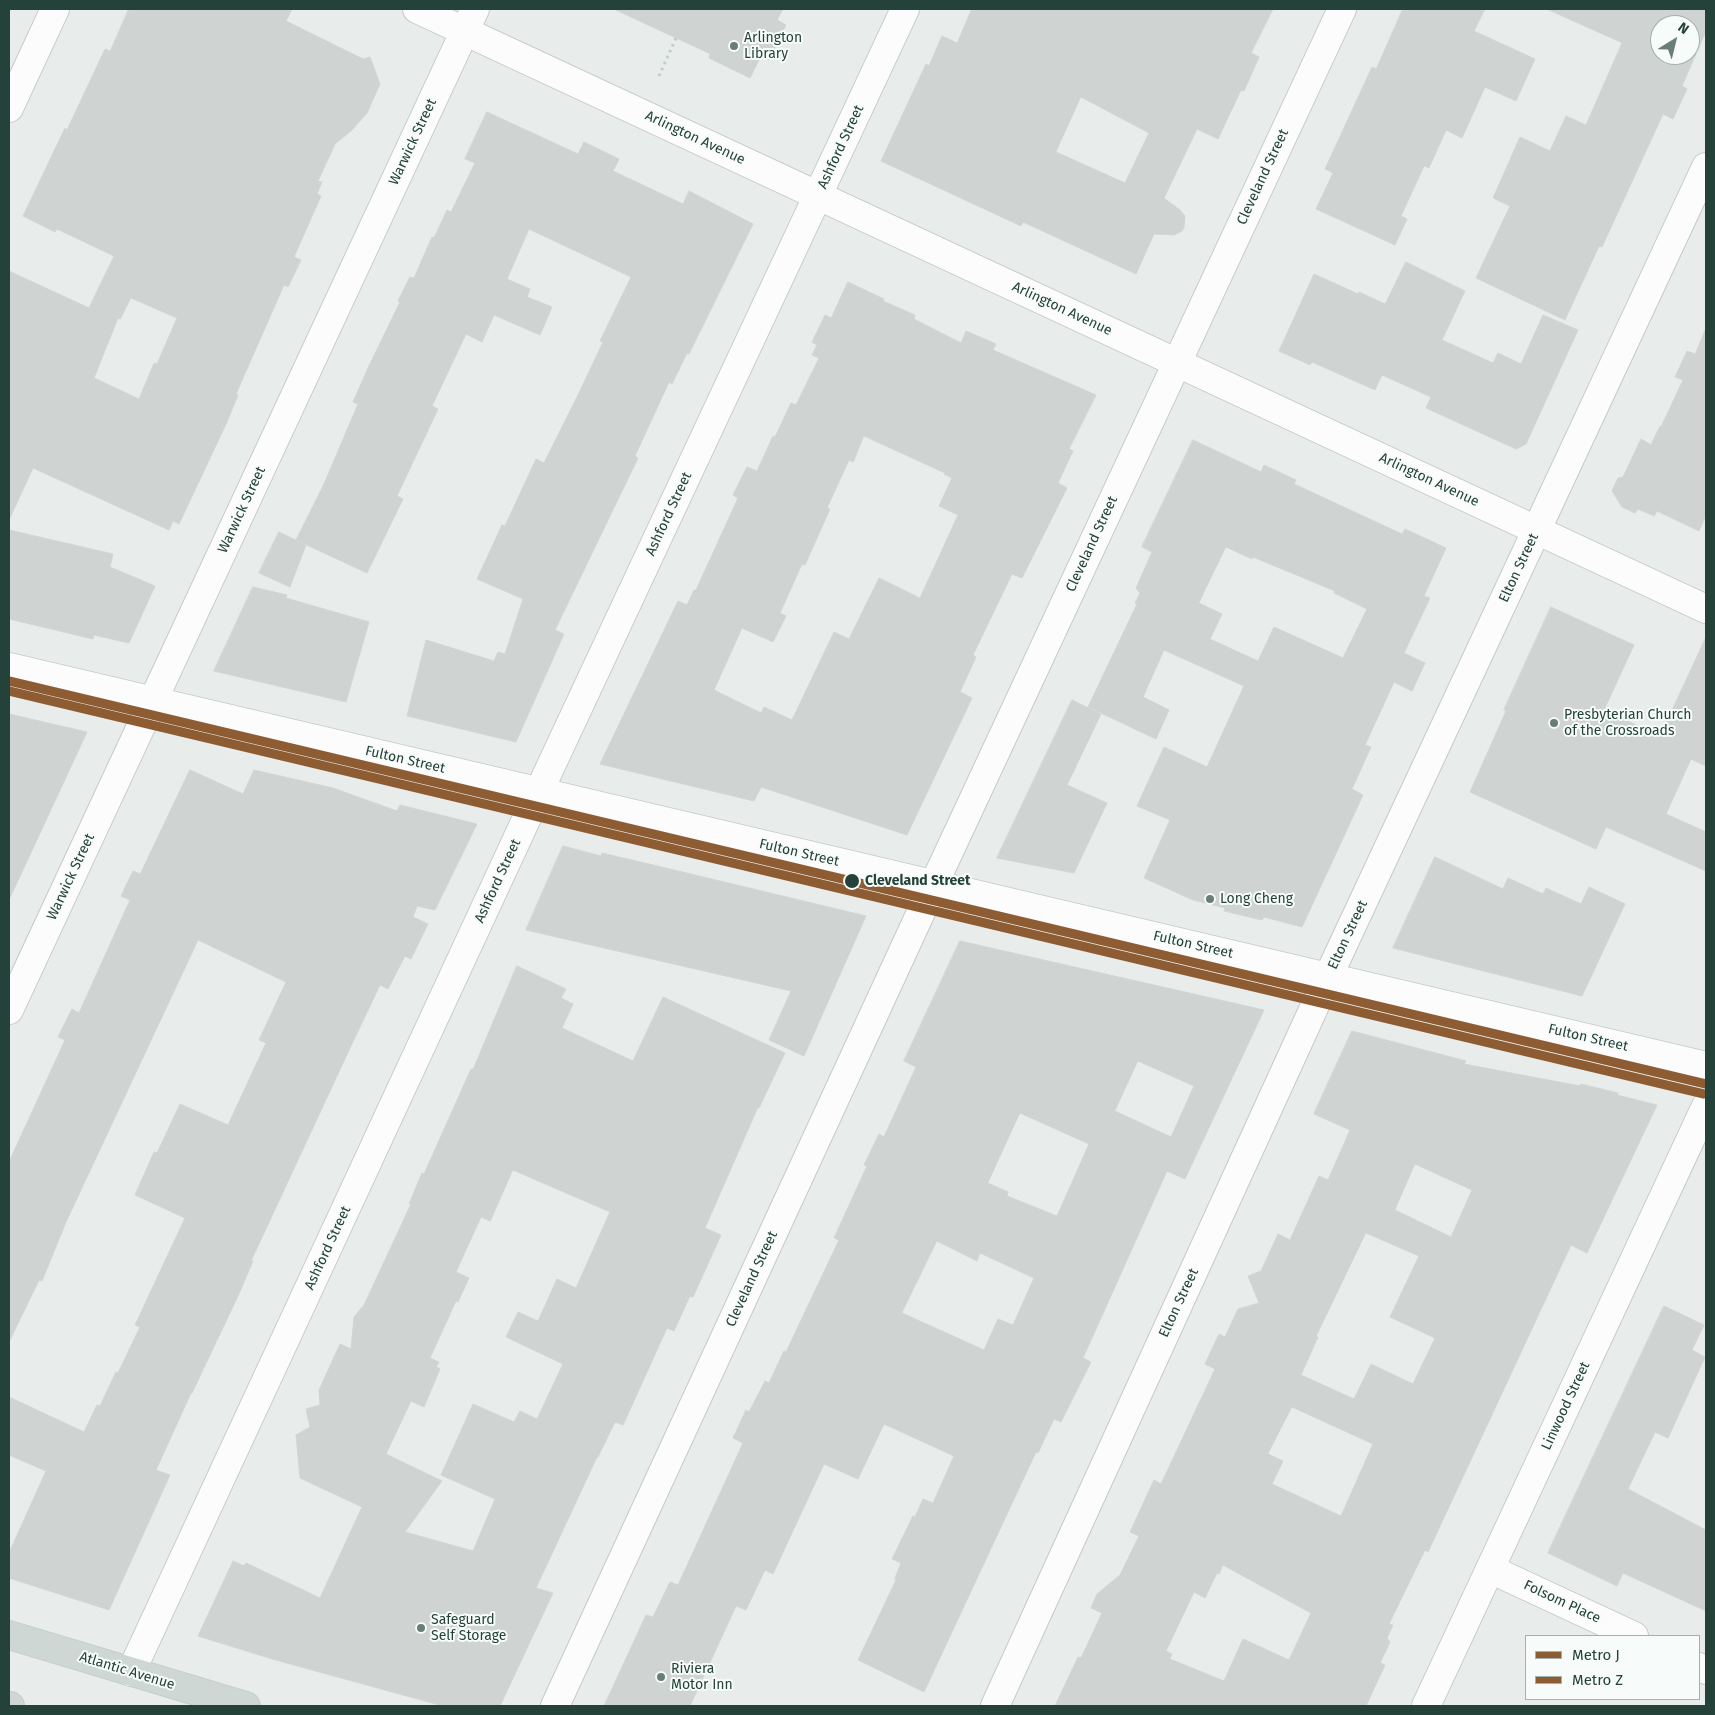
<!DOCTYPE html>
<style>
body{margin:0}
#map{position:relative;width:1715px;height:1715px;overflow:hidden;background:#e8edeb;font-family:"Fira Sans",sans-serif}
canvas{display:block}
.frame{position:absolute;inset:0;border:10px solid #24423a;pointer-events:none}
.legend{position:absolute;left:1525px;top:1635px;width:175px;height:65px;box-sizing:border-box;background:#f7fbf9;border:1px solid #a3b1ad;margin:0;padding:6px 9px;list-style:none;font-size:15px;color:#24423a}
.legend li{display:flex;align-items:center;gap:10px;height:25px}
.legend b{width:25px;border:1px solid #a3b1ad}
.north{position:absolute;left:1650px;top:15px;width:50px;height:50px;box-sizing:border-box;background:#f7fbf9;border:1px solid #a3b1ad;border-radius:50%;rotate:36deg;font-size:14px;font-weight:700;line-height:20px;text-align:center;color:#24423a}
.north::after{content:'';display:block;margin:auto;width:18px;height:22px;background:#697e78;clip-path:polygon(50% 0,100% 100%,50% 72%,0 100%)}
</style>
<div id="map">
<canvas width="1715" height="1715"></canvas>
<div class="frame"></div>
<ul class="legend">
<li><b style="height:6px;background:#8e5c33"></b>Metro J</li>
<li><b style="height:6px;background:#8e5c33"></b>Metro Z</li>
</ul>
<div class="north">N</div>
</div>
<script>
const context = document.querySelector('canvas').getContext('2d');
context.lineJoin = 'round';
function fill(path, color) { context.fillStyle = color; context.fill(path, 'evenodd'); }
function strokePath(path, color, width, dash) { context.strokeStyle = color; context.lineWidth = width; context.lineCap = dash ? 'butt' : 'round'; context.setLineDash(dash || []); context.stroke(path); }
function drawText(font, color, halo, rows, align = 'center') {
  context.font = font + ' "Fira Sans",sans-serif'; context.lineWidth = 4; context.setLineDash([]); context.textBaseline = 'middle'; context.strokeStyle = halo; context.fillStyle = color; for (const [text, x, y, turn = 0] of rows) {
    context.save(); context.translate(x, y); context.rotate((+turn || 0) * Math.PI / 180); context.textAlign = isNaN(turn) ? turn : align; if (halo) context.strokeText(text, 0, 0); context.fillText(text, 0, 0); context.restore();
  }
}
const building = new Path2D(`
 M129,9H292L286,21L363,59L370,57L380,84L367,113L351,131L335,144L318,181L322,182L317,194L321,196L294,257L301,260L288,287L284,285L236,394L238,395L227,422L179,524L173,521L169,530L33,468L9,520V271L89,308L114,256L57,229L55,232L23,216L65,128L67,130L105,49L110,51ZM131,298L177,318L157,364L154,363L139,399L94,378L118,318L120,319Z
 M614,9H783L777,20L786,25L769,60L761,56L750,78L709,58L710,54Z
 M972,9H1273L1251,53L1259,57L1244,91L1241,90L1218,139L1197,129L1164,198L1180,210L1185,216L1184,227L1182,231L1174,235L1154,234L1136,274L1023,222L1021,226L881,161L926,64L929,66L942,36L957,43ZM1081,97L1149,133L1125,183L1056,152Z
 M1403,9H1485L1474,31L1535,59L1516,101L1485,87L1462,138L1446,130L1429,168L1424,166L1401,216L1407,219L1395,245L1316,209L1333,173L1325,169L1372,67L1376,69Z
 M1547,9H1706V31L1682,86L1687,89L1673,119L1663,114L1602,247L1599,246L1565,320L1476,278L1510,206L1493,198L1520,137L1550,151L1566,116L1586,125L1622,43ZM1660,25H1690V55H1660Z
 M487,112L578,154L584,142L619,159L613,171L683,204L689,191L753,224L689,354L687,353L672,384L669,382L635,456L638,458L555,630L564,634L516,742L407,716L426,640L494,661L498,652L505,654L523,599L477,579L502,525L505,526L536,459L544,463L579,393L603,342L600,341L631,277L529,229L507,279L530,289L527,297L552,307L540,335L494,315L482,342L466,334L432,406L438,409L397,496L403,499L367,573L296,540L324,484L358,404L353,402L368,368L400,302L398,301L410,277L414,278L432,237L434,238L447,210L451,212L475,163L465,159Z
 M1406,262L1465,291L1442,340L1493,363L1498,353L1521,364L1543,315L1578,330L1526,444L1516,449L1426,408L1431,397L1382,375L1375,390L1312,362L1310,365L1279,351L1314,274L1358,294L1359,292L1385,304Z
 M848,282L884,299L883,301L915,315L914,319L961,343L966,331L996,344L993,350L1096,395L1069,449L1073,451L1058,483L1067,488L1022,578L1012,574L973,655L976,657L960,692L972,698L907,835L761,787L754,801L600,764L678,601L687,605L694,590H696L738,498L733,495L747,467L757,471L773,436L775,437L791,403L796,405L819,358L812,355L817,345L812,342L825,315L831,318ZM864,436L945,473L944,474L952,478L939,506L958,515L920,598L879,578L849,639L834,632L792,720L764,707L761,713L714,690L742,628L773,642L786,616L780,613L802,564L805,565L830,509L827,508L849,460L853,462Z
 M1706,328V515L1699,531L1657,511L1654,516L1638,509L1635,513L1622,507L1612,491L1618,478L1623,477L1641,439L1651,445L1660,426L1661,427L1683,380L1675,377L1687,351L1695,354Z
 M1193,440L1261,472L1264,465L1296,480L1294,484L1402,534L1405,529L1446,548L1424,596L1430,598L1404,653L1425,663L1412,691L1394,682L1365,745L1371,747L1352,789L1363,795L1302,927L1264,917L1262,920L1224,911L1225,908L1193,900L1144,878L1170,820L1137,806L1164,747L1207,767L1244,686L1164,650L1143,697L1169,710L1156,739L1088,707L1137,604L1135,603L1140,593L1136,588L1152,552L1142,547ZM1226,547L1252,559L1253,557L1335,591L1334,593L1367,609L1343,658L1274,627L1258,661L1210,639L1222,614L1199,603Z
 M9,530L113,554L110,567L155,586L129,643L94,635L93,639L9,619Z
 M279,532L306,545L290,587L259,573Z
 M253,587L287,595L286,598L369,622L346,702L214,671Z
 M1551,607L1634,645L1604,710L1660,736L1706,637V766L1691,759L1666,814L1706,832V871L1606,827L1596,849L1470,792L1506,711L1504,710Z
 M1072,700L1101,714L1067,785L1107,803L1074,873L997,858Z
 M9,714L87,732L9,900Z
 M190,770L243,794L254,770L333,788L397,811L400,805L477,824L435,910L417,906L413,917L428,924L411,959L405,956L388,989L380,985L351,1046L251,1261H253L238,1296L192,1393H191L156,1470L170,1475L109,1610L9,1578V1553L46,1471L9,1455V1397L84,1432L97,1405L100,1406L116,1372L118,1373L140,1327L135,1325L185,1218L135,1195L154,1152L157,1153L180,1104L228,1125L266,1043L259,1040L286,982L198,940L66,1222L42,1281L39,1280L9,1342V1162L65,1040L58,1037L72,1009L79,1013L130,900L121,896L133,871L140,874Z
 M563,846L601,856L602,853L649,864L866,916L804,1056L769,1040L791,991L526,930Z
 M1435,857L1503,889L1508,878L1543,894L1546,888L1581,904L1589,887L1625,904L1582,996L1393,948Z
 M960,941L1264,1010L1185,1179L1167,1171L1083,1358L1091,1362L1061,1422L1054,1419L1038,1453L1036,1452L924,1692L858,1660L896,1580L895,1578L901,1563L892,1559L913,1516L915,1517L923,1499L933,1503L954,1456L884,1424L858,1479L824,1464L773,1574L765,1570L746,1610L736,1606L690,1706H604L646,1615L653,1617L670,1582L678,1585L743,1443L733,1438L746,1410L749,1412L765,1381L769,1383L784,1351L786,1352L839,1240L834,1238L867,1166L864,1165L879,1134L884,1137L916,1067L904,1061ZM1138,1061L1194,1086L1171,1137L1115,1111ZM1020,1113L1089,1144L1057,1216L1007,1196L1008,1192L988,1183ZM937,1241L977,1261L980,1253L1034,1278L1013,1325L998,1319L984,1350L902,1313Z
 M517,966L566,989L561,998L573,1004L562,1028L633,1061L663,997L785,1053L759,1108L758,1107L705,1228L721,1235L693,1297L690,1296L674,1331L667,1328L623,1425L615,1422L598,1457H597L536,1588L553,1593L500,1706H443L272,1659L198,1636L233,1561L244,1566L246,1563L320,1598L362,1507L300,1478L296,1435L310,1427L306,1409L320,1405L319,1390L340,1344L351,1349L354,1317L364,1305L411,1204H409L422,1173L424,1174L471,1069H473ZM513,1170L610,1212L576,1288L557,1279L538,1321L518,1312L506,1337L563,1364L537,1419L520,1411L514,1422L473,1404L441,1475L495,1499L473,1551L405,1532L442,1481L386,1454L411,1401L424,1407L440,1369L436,1367L439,1362L430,1358L456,1301L458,1302L469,1278L456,1272L481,1217L490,1221Z
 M1352,1031L1466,1061L1464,1064L1580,1086L1581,1084L1618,1093L1617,1095L1657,1105L1587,1253L1571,1245L1428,1552L1425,1550L1389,1624L1393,1625L1387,1638L1390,1642L1380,1663L1385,1665L1366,1706H1055L1078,1657L1081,1658L1102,1613L1091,1608L1097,1594L1120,1575L1139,1536L1130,1532L1154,1480L1161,1484L1215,1369L1205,1364L1219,1334L1225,1337L1238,1309L1259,1303L1248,1276L1261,1271L1278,1234L1290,1240L1319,1176L1328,1180L1350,1130L1314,1114ZM1415,1164L1472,1190L1451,1237L1395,1210ZM1366,1233L1419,1256L1390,1317L1435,1338L1413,1384L1371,1364L1354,1399L1301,1375L1318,1337H1316ZM1292,1407L1373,1444L1341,1516L1272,1484L1283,1461L1268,1454ZM1223,1565L1311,1613L1289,1660L1243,1639L1224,1681L1170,1659L1172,1654L1166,1651L1194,1592L1205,1598L1217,1573L1219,1574Z
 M1664,1306L1704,1325L1692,1350L1705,1357L1668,1438L1655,1432L1628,1489L1706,1530V1611L1623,1573L1617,1586L1548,1553Z`);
fill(building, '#cfd4d2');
strokePath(building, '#d1d6d4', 1);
const street = new Path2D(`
 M417,9L1706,609
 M9,108L55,9
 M9,1010L475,9
 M1490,1569L1634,1636
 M1699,1667L1706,1670
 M131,1672L556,755L905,9
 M555,1706L934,884L1342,9
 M995,1706L1328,977L1706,167
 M1426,1706L1706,1106`);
const secondary = new Path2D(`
 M9,667L1706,1066`);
const primary = new Path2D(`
 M9,1635L246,1706
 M9,1706H10`);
strokePath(street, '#c5cac8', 30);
strokePath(secondary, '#c3cbc8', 30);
strokePath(primary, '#c3ccc9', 30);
strokePath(new Path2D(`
 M659,76L676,38`), '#c3ccca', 3, [2.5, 4]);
strokePath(street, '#fcfcfc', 28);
strokePath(secondary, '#fcfcfc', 28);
strokePath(primary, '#cfd7d5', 28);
strokePath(new Path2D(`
 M9,681L1706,1084`), '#8e5c33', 9);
strokePath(new Path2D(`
 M9,691L1704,1094`), '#8e5c33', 9);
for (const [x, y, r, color] of [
 [734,46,5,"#697e78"],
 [1554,723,5,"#697e78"],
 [852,881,8,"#24423a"],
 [1210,899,5,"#697e78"],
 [421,1628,5,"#697e78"],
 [661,1677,5,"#697e78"]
]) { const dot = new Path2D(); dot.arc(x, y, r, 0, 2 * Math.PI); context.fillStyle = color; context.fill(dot); strokePath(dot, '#f7fbf9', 2); }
drawText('14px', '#24423a', '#f7fbf9', [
 ["Arlington",744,38],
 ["Library",744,54],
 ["Presbyterian Church",1564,715],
 ["of the Crossroads",1564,731],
 ["Long Cheng",1220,899],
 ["Safeguard",431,1620],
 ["Self Storage",431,1636],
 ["Riviera",671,1669],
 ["Motor Inn",671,1685]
], 'left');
drawText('14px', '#24423a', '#f7fbf9', [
 ["Arlington Avenue",695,138,25],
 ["Warwick Street",413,142,-65],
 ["Ashford Street",841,147,-65],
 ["Cleveland Street",1263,177,-65],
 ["Arlington Avenue",1062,309,25],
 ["Arlington Avenue",1429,480,25],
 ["Warwick Street",242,510,-65],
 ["Ashford Street",669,514,-65],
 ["Cleveland Street",1092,544,-65],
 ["Elton Street",1519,568,-65],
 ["Fulton Street",405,760,13],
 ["Fulton Street",799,853,13],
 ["Warwick Street",71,877,-65],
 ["Ashford Street",498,881,-65],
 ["Elton Street",1348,935,-65],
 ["Fulton Street",1193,945,13],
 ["Fulton Street",1588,1038,13],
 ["Ashford Street",328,1248,-65],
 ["Cleveland Street",752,1279,-65],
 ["Elton Street",1179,1303,-65],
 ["Linwood Street",1566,1406,-65],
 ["Folsom Place",1562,1602,25],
 ["Atlantic Avenue",127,1671,17]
]);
drawText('bold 14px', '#24423a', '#f7fbf9', [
 ["Cleveland Street",865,881]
], 'left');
</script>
